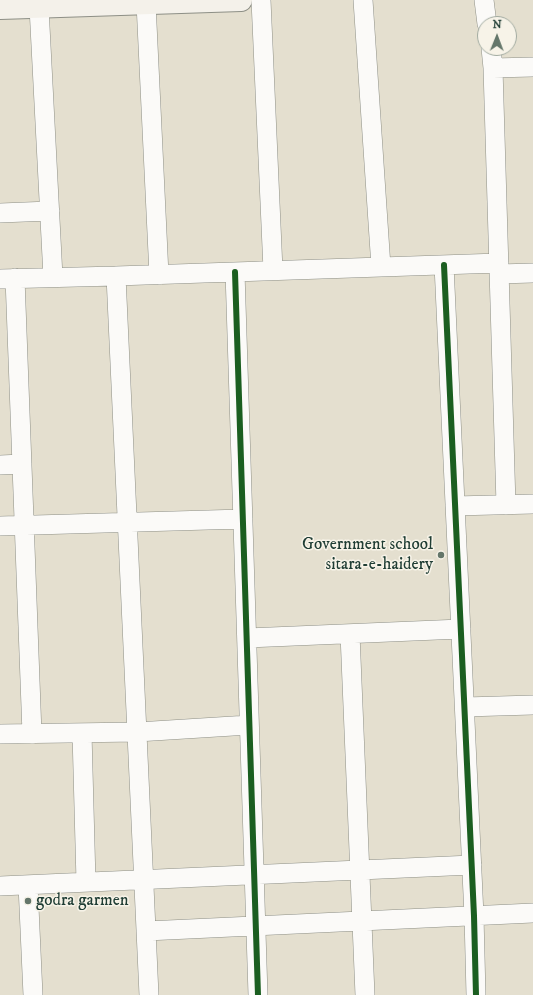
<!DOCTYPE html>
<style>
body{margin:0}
#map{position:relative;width:533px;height:995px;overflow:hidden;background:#e4dfcf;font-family:"IM FELL DW Pica",serif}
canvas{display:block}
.north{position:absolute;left:477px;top:16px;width:40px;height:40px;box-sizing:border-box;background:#f7f3e8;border:1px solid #a1aaa0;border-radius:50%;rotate:1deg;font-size:11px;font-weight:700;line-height:16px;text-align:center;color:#1f3d34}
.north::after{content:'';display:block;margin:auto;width:14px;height:18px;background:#64766a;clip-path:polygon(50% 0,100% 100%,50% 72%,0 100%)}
</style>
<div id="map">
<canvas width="533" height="995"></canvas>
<div class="north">N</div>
</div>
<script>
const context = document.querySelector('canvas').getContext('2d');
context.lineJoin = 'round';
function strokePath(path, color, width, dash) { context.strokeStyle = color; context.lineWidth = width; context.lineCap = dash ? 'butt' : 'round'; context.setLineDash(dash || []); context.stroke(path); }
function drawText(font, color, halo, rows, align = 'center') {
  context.font = font + ' "IM FELL DW Pica",serif'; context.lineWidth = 3; context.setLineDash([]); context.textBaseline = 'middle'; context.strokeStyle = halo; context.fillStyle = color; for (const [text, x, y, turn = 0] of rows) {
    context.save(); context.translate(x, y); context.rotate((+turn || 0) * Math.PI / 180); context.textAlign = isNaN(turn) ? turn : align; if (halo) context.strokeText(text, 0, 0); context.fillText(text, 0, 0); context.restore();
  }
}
const street = new Path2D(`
 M261,0L273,270
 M363,0L381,267
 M484,0L487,24
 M146,3L159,275
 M39,7L53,277
 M491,48L493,68L506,505
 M493,68L533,67
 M0,213L50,211
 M444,265L474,916L476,995
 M235,272L258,995
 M499,274L533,273
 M116,276L149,995
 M15,278L32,734
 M0,279L116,276L499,263
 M0,465L22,464
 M455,506L533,504
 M0,526L243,519
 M350,634L365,995
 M247,638L461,629
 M465,707L533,705
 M82,733L86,882
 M0,734L137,732L249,725
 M28,885L33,995
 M0,886L472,865
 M146,931L533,913`);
const secondary = new Path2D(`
 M0,8L241,0`);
strokePath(street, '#8d8f86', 20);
strokePath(secondary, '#8d8f86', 24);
strokePath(street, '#fbfaf8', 19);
strokePath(secondary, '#f4f1ea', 22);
strokePath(new Path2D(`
 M444,265L474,916L476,995
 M235,272L258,995`), '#1b5e20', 6);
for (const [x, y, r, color] of [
 [441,555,4,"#64766a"],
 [28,901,4,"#64766a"]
]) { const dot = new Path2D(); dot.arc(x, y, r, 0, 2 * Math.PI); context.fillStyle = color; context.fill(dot); strokePath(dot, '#f7f3e8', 1.5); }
drawText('17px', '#1f3d34', '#f7f3e8', [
 ["Government school",433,545],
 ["sitara-e-haidery",433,565],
 ["godra garmen",36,901,"left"]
], 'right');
</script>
